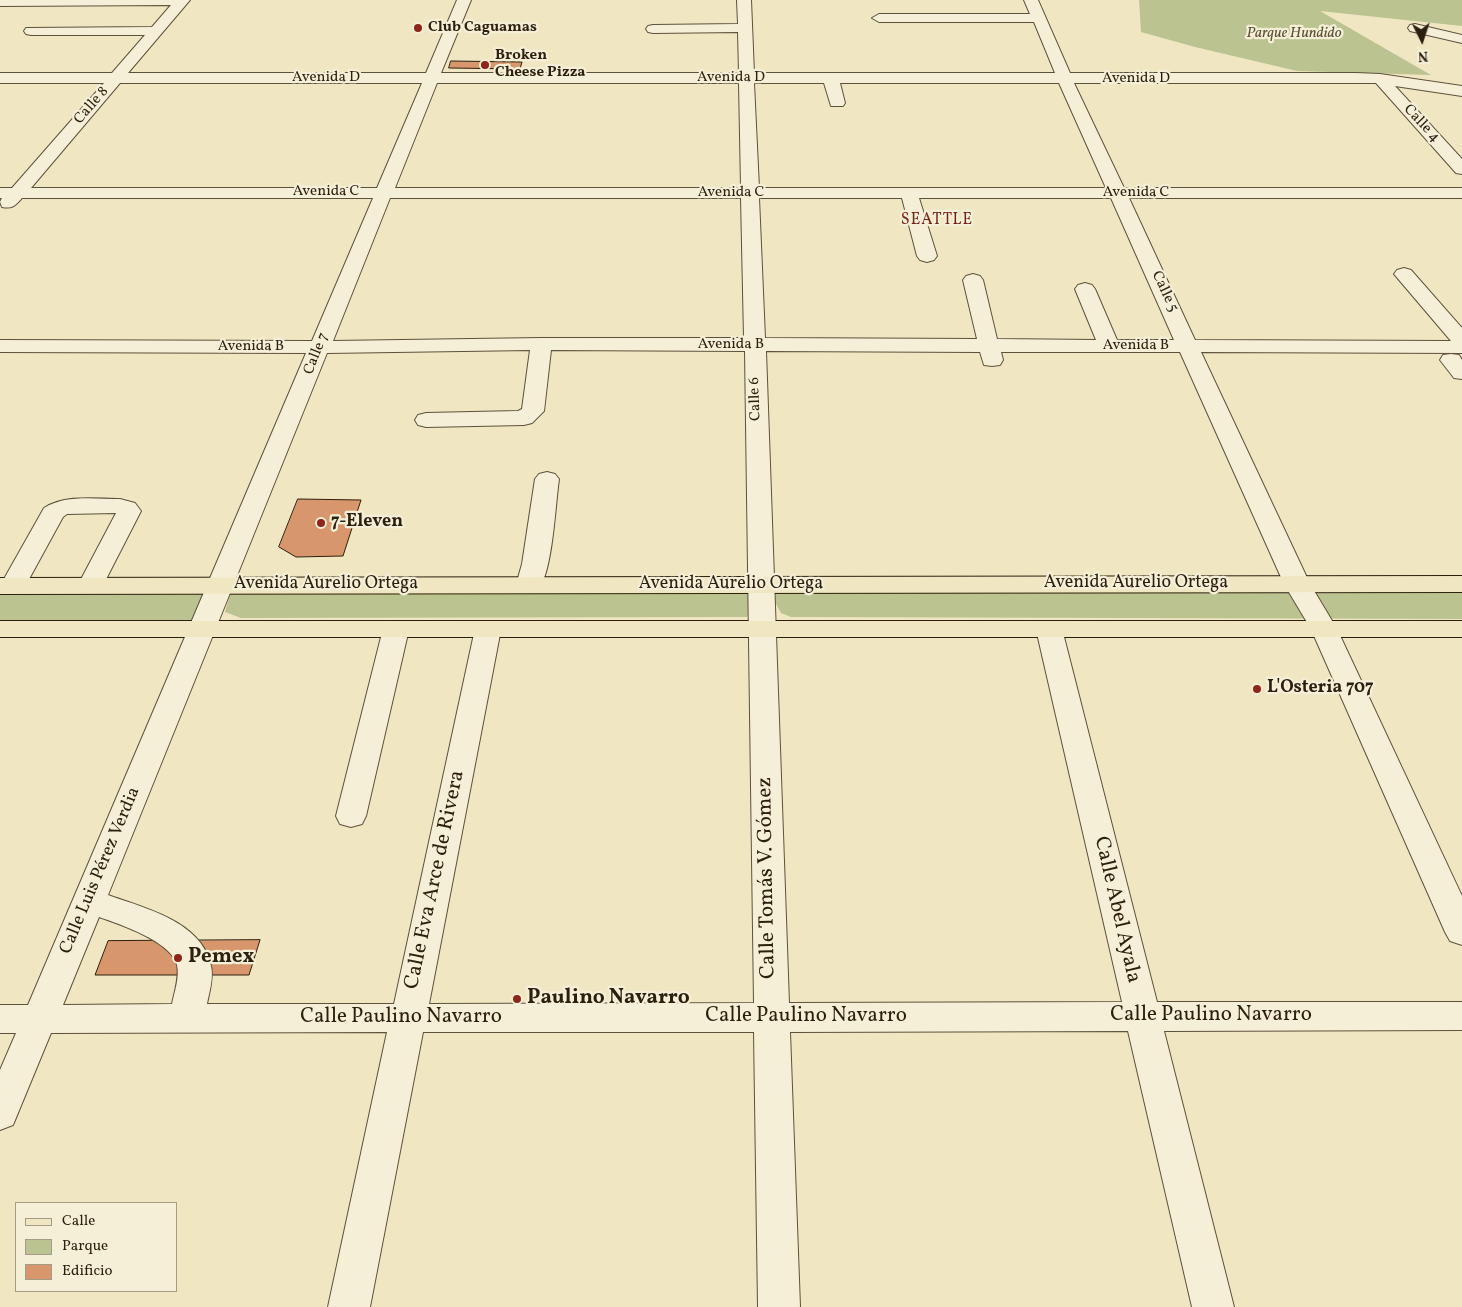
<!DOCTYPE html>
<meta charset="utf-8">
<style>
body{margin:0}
#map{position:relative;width:1462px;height:1307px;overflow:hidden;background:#f0e6c1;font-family:Vollkorn,serif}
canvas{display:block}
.legend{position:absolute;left:15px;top:1202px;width:162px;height:90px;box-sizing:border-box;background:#f5efd7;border:1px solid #a59c87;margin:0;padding:6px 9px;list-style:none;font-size:15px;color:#2d1f0e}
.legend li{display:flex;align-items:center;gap:10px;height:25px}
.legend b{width:25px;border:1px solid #a59c87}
.north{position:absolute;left:1397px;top:15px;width:50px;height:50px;-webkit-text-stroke:4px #f5efd7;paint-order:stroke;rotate:176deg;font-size:14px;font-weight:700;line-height:20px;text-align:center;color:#2d1f0e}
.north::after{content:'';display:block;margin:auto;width:18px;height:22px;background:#2d1f0e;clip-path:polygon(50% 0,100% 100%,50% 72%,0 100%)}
</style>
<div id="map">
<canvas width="1462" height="1307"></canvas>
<ul class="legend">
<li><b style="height:6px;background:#f0e6c1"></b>Calle</li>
<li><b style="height:14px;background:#bbc491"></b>Parque</li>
<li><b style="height:14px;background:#d7966b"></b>Edificio</li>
</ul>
<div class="north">N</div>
</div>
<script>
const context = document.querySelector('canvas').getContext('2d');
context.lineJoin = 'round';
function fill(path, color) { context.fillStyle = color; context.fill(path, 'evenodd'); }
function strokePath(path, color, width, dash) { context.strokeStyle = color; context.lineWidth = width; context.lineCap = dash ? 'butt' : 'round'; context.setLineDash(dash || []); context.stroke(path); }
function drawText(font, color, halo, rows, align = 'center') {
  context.font = font + ' Vollkorn,serif'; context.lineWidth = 4.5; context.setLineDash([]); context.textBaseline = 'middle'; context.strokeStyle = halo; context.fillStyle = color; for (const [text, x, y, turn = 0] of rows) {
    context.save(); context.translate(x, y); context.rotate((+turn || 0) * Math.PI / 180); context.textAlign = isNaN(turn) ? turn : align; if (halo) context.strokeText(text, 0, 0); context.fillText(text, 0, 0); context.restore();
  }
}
fill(new Path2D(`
 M1139,0H1462V26L1320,11L1431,75L1297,71L1195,47L1141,32Z
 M1462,585V619L791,617L781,613L772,597L783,586Z
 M0,586H217L212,612L183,623L0,626Z
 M747,586L759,602L747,617L241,618L225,612L231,591Z`), '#bbc491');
const building = new Path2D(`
 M451,61L522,62L520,69L449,68Z
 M298,499L361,500L343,556L296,557L279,547Z
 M260,940L249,975H95L108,941Z`);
fill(building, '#d7966b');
strokePath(building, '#2d1f0e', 1);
const minor = new Path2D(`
 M0,0H190L128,73H426L457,0H471L441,73H739L738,32L653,33L648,32L646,29L648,26L653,25L738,24L737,0H751L754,73H1055L1034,22H879L872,18L879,14H1030L1024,0H1038L1070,73H1356L1380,74L1462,86V96L1395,86L1462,159V174L1456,173L1376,83H1074L1124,188H1462V198H1129L1195,340L1451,341L1394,274L1397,270L1404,268L1411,270L1462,328V353L1201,352L1310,584L1337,629L1462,896V945L1450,941L1445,932L1311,629L1284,584L1180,352H1001L1003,360L1000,365L992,366L984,365L980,352L766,351L789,1003L1122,1002L1036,629L1039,623L1049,621L1059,623L1062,629L1157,1002H1462V1030L1164,1031L1234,1307H1192L1128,1031L790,1032L800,1307H758L754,1032H423L370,1307H328L387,1032L51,1033L13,1125L0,1130V1070L16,1033H0V1005H28L306,353L0,352V340L312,341L373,198H22C15,206 12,209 2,207L0,202L2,198H0V188H12L104,83H0V73H112L145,35H31L26,34L24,31L26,28L152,27L171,5L0,6ZM120,83H422L377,188H31ZM437,83H739L741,188H395ZM754,83H824L831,106H843L845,103L840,83H1059L1106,188H759ZM390,198H741L744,338H541L333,341ZM759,198H902L917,256L920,260L927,262L934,260L937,256L919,198H1111L1174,340H1117L1095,289L1092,285L1085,283L1078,285L1075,289L1096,340L997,339L983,280L980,276L973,274L966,276L963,280L977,339L765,338ZM530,350L522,409L518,411L426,413L418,415L415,420L418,425L426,427L524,425L532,423L544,411L551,350L745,351L754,1003L429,1004L501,629L498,623L488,621L478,623L475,629L394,1004H207C209,993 214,978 211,966C202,921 144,908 108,895L327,353ZM99,917C119,924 171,941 177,965C180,977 174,993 172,1004L63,1005Z
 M1415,24L1462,35V43L1410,31L1408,28L1410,25Z
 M1451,354L1459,355L1462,360V379L1454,378L1440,360L1443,355Z
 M547,472L555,474L559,479C555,507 553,569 538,591L529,593L520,591L516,585L522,564L535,479L539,474Z
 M120,499L135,503L141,511L100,591L91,593L82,591L78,585L116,513L67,514L63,517L22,592L13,594L4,592L0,586L44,508C65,494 96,499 120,499Z
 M396,621L406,623L409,629L366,816L362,824L351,827L340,824L336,816L383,629L386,623Z`);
const major = new Path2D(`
 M1462,576V592L0,594V578Z
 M0,621H1462V637H0Z`);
strokePath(minor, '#5e513b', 2);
strokePath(major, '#2d1f0e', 2);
fill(minor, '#f5efd7');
fill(major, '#f0e6c1');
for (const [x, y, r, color] of [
 [418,28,5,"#8f2418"],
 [485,65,5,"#8f2418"],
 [321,523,5,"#8f2418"],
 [1257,689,5,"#8f2418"],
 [178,958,5,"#8f2418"],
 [517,999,5,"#8f2418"]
]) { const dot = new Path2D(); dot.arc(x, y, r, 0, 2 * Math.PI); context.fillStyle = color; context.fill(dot); strokePath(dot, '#f5efd7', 2); }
drawText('bold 15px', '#2d1f0e', '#f5efd7', [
 ["Club Caguamas",428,28],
 ["Broken",495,56],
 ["Cheese Pizza",495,73]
], 'left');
drawText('italic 15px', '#585135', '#f5efd7', [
 ["Parque Hundido",1294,34]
]);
drawText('15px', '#2d1f0e', '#f5efd7', [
 ["Avenida D",326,78],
 ["Avenida D",731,78],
 ["Avenida D",1136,79],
 ["Calle 8",92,106,-49],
 ["Calle 4",1421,124,47],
 ["Avenida C",326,192],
 ["Avenida C",731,193],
 ["Avenida C",1136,193],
 ["Calle 5",1164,292,65],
 ["Avenida B",731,345],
 ["Avenida B",1136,346],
 ["Avenida B",251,347],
 ["Calle 7",317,354,-68],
 ["Calle 6",756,399,-92]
]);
context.letterSpacing = '1px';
drawText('16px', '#7a1f14', '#f5efd7', [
 ["SEATTLE",937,221]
]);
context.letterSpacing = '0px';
drawText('bold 18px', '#2d1f0e', '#f5efd7', [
 ["7-Eleven",331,523],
 ["L'Osteria 707",1267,689]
], 'left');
drawText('18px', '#2d1f0e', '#f5efd7', [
 ["Avenida Aurelio Ortega",1136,584],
 ["Avenida Aurelio Ortega",326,585],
 ["Avenida Aurelio Ortega",731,585],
 ["Calle Luis Pérez Verdia",101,871,-67]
]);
drawText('21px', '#2d1f0e', '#f5efd7', [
 ["Calle Tomás V. Gómez",768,878,-91],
 ["Calle Eva Arce de Rivera",436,880,-78],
 ["Calle Abel Ayala",1116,910,77],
 ["Calle Paulino Navarro",1211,1016],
 ["Calle Paulino Navarro",806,1017],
 ["Calle Paulino Navarro",401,1018]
]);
drawText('bold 21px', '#2d1f0e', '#f5efd7', [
 ["Pemex",188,958],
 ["Paulino Navarro",527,999]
], 'left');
</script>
